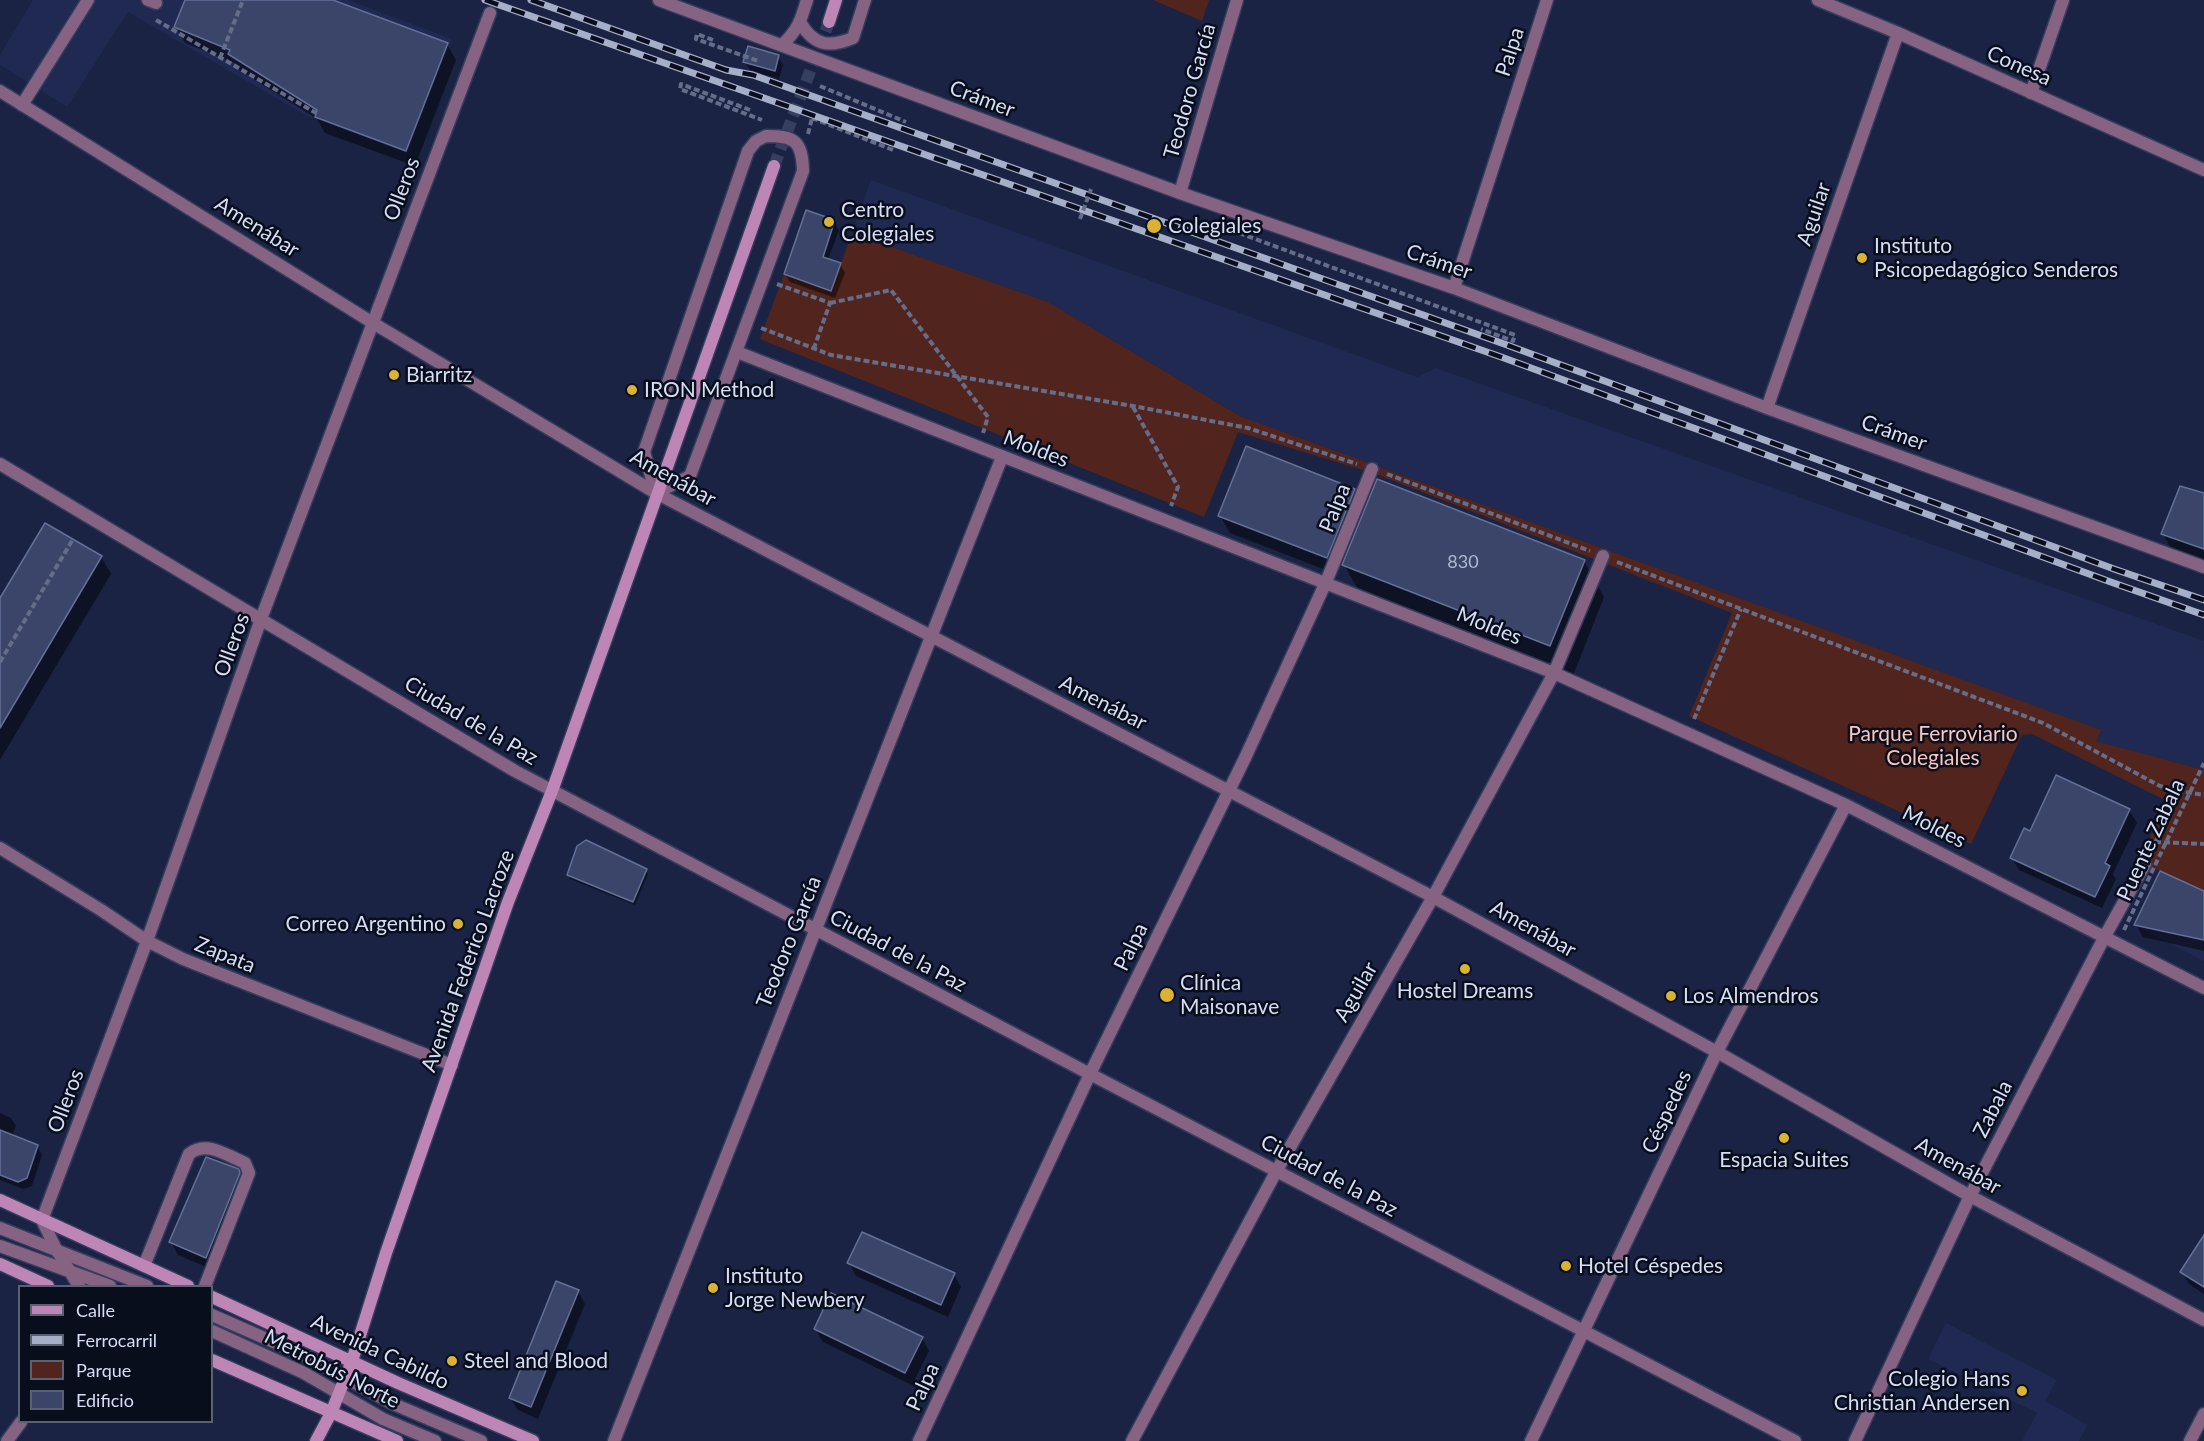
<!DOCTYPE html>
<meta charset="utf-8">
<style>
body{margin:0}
#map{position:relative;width:2204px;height:1441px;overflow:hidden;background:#1a2344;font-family:Lato,sans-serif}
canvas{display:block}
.legend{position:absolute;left:18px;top:1285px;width:195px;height:138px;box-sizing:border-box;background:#090e1c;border:2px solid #5b6173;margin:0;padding:8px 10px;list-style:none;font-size:18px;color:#d6def5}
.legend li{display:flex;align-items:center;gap:12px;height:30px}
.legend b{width:30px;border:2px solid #5b6173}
</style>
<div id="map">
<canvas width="2204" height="1441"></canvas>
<ul class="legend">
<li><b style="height:8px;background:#be85b7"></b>Calle</li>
<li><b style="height:8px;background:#a6afc8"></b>Ferrocarril</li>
<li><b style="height:16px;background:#51251d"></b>Parque</li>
<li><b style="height:16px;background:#3a4569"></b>Edificio</li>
</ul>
</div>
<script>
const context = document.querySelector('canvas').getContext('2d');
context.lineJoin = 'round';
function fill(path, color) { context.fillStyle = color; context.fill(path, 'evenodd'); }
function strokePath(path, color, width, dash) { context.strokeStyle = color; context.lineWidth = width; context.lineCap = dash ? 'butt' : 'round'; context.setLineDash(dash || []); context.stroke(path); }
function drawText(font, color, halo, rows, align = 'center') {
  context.font = font + ' Lato,sans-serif'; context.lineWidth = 5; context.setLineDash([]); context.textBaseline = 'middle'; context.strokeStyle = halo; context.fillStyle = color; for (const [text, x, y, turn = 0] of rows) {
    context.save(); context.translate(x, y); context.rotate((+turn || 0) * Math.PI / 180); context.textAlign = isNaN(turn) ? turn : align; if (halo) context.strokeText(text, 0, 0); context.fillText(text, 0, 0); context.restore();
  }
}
fill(new Path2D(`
 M33,0H348L452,39L407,154L307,116L128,12L67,107L0,65V55Z
 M871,180L1417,377L1436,368L2204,641V770L2095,741L2100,730L1240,416L1048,302L852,233Z
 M2160,871L2204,891V961L2134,925Z
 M1946,1323L2057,1380L2045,1401L2088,1425L2079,1441H2022L2037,1413L1928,1359Z`), '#1f2951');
fill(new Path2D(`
 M1153,0H1209L1202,21Z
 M852,233L1048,302L1240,416L2101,730L2096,741L2204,770V891L2138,861L2167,801L2032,734L2022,735L1971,844L1689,716L1732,613L1376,474L1238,432L1204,517L760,339L784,274L831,291Z`), '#51251d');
fill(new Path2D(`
 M187,0H330L447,44L456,60L415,166L325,133L317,119L239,70L235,63L185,43L176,27Z
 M778,57L783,65L779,79L750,70L745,62Z
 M834,222L839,230L828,260L840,264L845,273L835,298L790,282L785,274Z
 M1354,490L1364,507L1336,574L1230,533L1220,516Z
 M2204,494V568L2177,559L2163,534Z
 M101,557L111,574L0,760V601Z
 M1584,561L1604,597L1571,681L1364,600L1344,565Z
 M2129,810L2137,823L2113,874L2116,879L2102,908L2019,870L2012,858L2031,833Z
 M646,871L648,874L635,905L570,879L568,875Z
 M2204,892V951L2143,937L2136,925Z
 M0,1113L11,1118L16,1126L12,1136L37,1146L42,1155L32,1186L23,1189L0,1180Z
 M238,1170L245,1183L213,1270L178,1255L171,1242Z
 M2204,1238V1294L2189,1284L2182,1272Z
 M849,1263L954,1275L961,1287L948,1317L856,1276Z
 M578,1291L585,1304L538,1419L518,1410L510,1398Z
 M815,1329L922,1338L929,1351L912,1385L823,1342Z`), '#0007');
const building = new Path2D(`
 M185,0H333L448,43L406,151L315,117L317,110L228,54L230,50L174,27Z
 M748,46L779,55L775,71L743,62Z
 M806,210L835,220L823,257L841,263L831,291L784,274Z
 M1246,446L1355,489L1327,558L1218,516Z
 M1377,479L1585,560L1550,646L1342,565Z
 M2180,486L2204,493V549L2161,534Z
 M45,523L102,556L0,728V598Z
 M2056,775L2130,809L2105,863L2110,866L2095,897L2010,858L2024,828L2030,831Z
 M586,840L647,869L633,902L567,875L577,846Z
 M2160,871L2204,891V940L2134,925Z
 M0,1130L38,1145L27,1178L18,1182L0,1175Z
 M206,1157L239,1169L240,1173L206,1258L169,1242Z
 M862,1232L955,1273L941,1305L847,1263Z
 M2204,1235V1287L2180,1272Z
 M556,1281L579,1290L531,1407L509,1398Z
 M831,1293L923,1337L905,1373L814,1329Z`);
fill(building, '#3a4569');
strokePath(building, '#647098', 1.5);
strokePath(new Path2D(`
 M774,166L829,22`), '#363f5f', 12, [12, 6]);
const service = new Path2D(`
 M148,0L156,3
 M22,105L88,0
 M0,1228L147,1286
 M0,1246L110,1286
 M144,1266L189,1154C207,1140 226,1155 245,1163L249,1173L205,1286
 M212,1315L310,1358L391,1403L481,1441
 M212,1331L304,1373L383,1419L435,1441`);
const minor = new Path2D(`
 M659,0L1180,193L1454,288L1767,408L2204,567
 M1818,0L1898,33L2204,170
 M800,22C814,46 829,48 853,38L865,0
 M782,45C798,30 801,20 807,0
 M0,91L373,323L656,493L1433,897L1717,1052L1970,1196L2204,1320
 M2031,93L2063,0
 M766,136C795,136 802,141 803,171L690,476L656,493L644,452L748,151L756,141Z
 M1180,193L1237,0
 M1454,288L1547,0
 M737,352L1554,673L1846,805L2204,988
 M1767,408L1898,33
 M0,464L515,771L1090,1074L1795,1441
 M0,848L101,910L147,941L183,959L452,1065
 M79,1286L56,1249L42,1220L147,941L261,619L490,13
 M7,1441L21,1422
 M614,1441L1002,457
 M919,1441L1090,1074L1245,758L1326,582L1372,469
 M1132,1441L1277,1170L1433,897L1554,673L1603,556
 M1531,1441L1717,1052L1846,805
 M1855,1441L1970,1196L2105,936L2145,864
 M2190,1441L2204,1414`);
const secondary = new Path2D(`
 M829,22L836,0
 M0,1200L188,1286
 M0,1264L48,1286
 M212,1297L398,1383L533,1441
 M212,1360L397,1441
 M316,1441L331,1413L352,1361L386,1253L508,902L552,791L774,166`);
strokePath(service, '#343d5d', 15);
strokePath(minor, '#343d5d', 15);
strokePath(secondary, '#343d5d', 15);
strokePath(new Path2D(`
 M156,20L316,113
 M713,40L697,34L696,39L758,61
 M220,58L243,0
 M820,86L906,122
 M750,110L681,84L680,89L762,120
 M812,118L893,150
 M808,134L812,118
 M1239,233L1515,335L1513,341L1481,329
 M777,284L830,303L814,348
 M830,303L891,290L988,417L983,433
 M761,328L831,355L1133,406L1248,428L1357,464
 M1133,407L1178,487L1171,506
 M1387,474L1590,551
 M1617,562L2043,723L2160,786L2179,791
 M0,662L73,539
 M1694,719L1741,609
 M2155,842L2204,844
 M2152,850L2179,791L2204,795`), '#656d8a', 4, [6, 3]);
strokePath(service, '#866382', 12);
strokePath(minor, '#866382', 12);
strokePath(secondary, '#be85b7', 12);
const rail = new Path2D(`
 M485,0L1504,358L2108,581L2204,615
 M531,0L726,70L753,75L1507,345L2114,569L2204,600`);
strokePath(rail, '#a6afc8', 7);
strokePath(rail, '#090e1c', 4.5, [14]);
strokePath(new Path2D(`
 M1080,219L1091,189
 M2124,930L2204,763`), '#656d8a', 4, [6, 3]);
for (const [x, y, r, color] of [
 [829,222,6,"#dab333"],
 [1154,226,8,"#dab333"],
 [1862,258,6,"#dab333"],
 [394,375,6,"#dab333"],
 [632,390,6,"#dab333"],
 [458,924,6,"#dab333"],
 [1465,969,6,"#dab333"],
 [1167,995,8,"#dab333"],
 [1671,996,6,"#dab333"],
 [1784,1138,6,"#dab333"],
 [1566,1266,6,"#dab333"],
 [713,1288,6,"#dab333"],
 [452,1361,6,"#dab333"],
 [2022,1391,6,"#dab333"]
]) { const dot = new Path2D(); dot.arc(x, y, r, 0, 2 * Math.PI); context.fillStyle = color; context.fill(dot); strokePath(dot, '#090e1c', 2); }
drawText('18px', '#afb8d2', null, [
 ["830",1463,562]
]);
drawText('21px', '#d6def5', '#090e1c', [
 ["Palpa",1510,52,-72],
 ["Conesa",2019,66,24],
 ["Teodoro García",1190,91,-74],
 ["Crámer",982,99,21],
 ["Olleros",402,189,-69],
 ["Aguilar",1814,214,-71],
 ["Amenábar",257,227,32],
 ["Crámer",1439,262,19],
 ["Crámer",1894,433,20],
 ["Moldes",1036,449,21],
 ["Amenábar",673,478,29],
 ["Palpa",1335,508,-68],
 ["Moldes",1489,626,22],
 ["Olleros",232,645,-70],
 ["Amenábar",1103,703,27],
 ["Ciudad de la Paz",471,721,31],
 ["Moldes",1934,827,27],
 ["Puente Zabala",2151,840,-65],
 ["Amenábar",1533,929,29],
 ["Teodoro García",789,942,-68],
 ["Palpa",1131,947,-64],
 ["Ciudad de la Paz",898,951,28],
 ["Zapata",225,955,22],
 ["Avenida Federico Lacroze",468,961,-70],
 ["Aguilar",1356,992,-60],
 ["Olleros",66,1101,-69],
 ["Zabala",1993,1109,-63],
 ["Céspedes",1667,1112,-65],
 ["Amenábar",1958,1166,29],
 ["Ciudad de la Paz",1329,1176,28],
 ["Avenida Cabildo",380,1352,25],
 ["Metrobús Norte",332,1369,27],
 ["Palpa",923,1387,-65]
]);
drawText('21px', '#d6def5', '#090e1c', [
 ["Centro",841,210],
 ["Colegiales",841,234],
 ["Colegiales",1168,226],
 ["Instituto",1874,246],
 ["Psicopedagógico Senderos",1874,270],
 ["Biarritz",406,375],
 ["IRON Method",644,390],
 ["Correo Argentino",446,924,"right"],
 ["Clínica",1180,983],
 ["Maisonave",1180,1007],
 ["Hostel Dreams",1465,991,"center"],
 ["Los Almendros",1683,996],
 ["Espacia Suites",1784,1160,"center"],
 ["Hotel Céspedes",1578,1266],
 ["Instituto",725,1276],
 ["Jorge Newbery",725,1300],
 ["Steel and Blood",464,1361],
 ["Colegio Hans",2010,1379,"right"],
 ["Christian Andersen",2010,1403,"right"]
], 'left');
drawText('21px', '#fdc4ba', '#090e1c', [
 ["Parque Ferroviario",1933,734],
 ["Colegiales",1933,758]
]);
</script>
